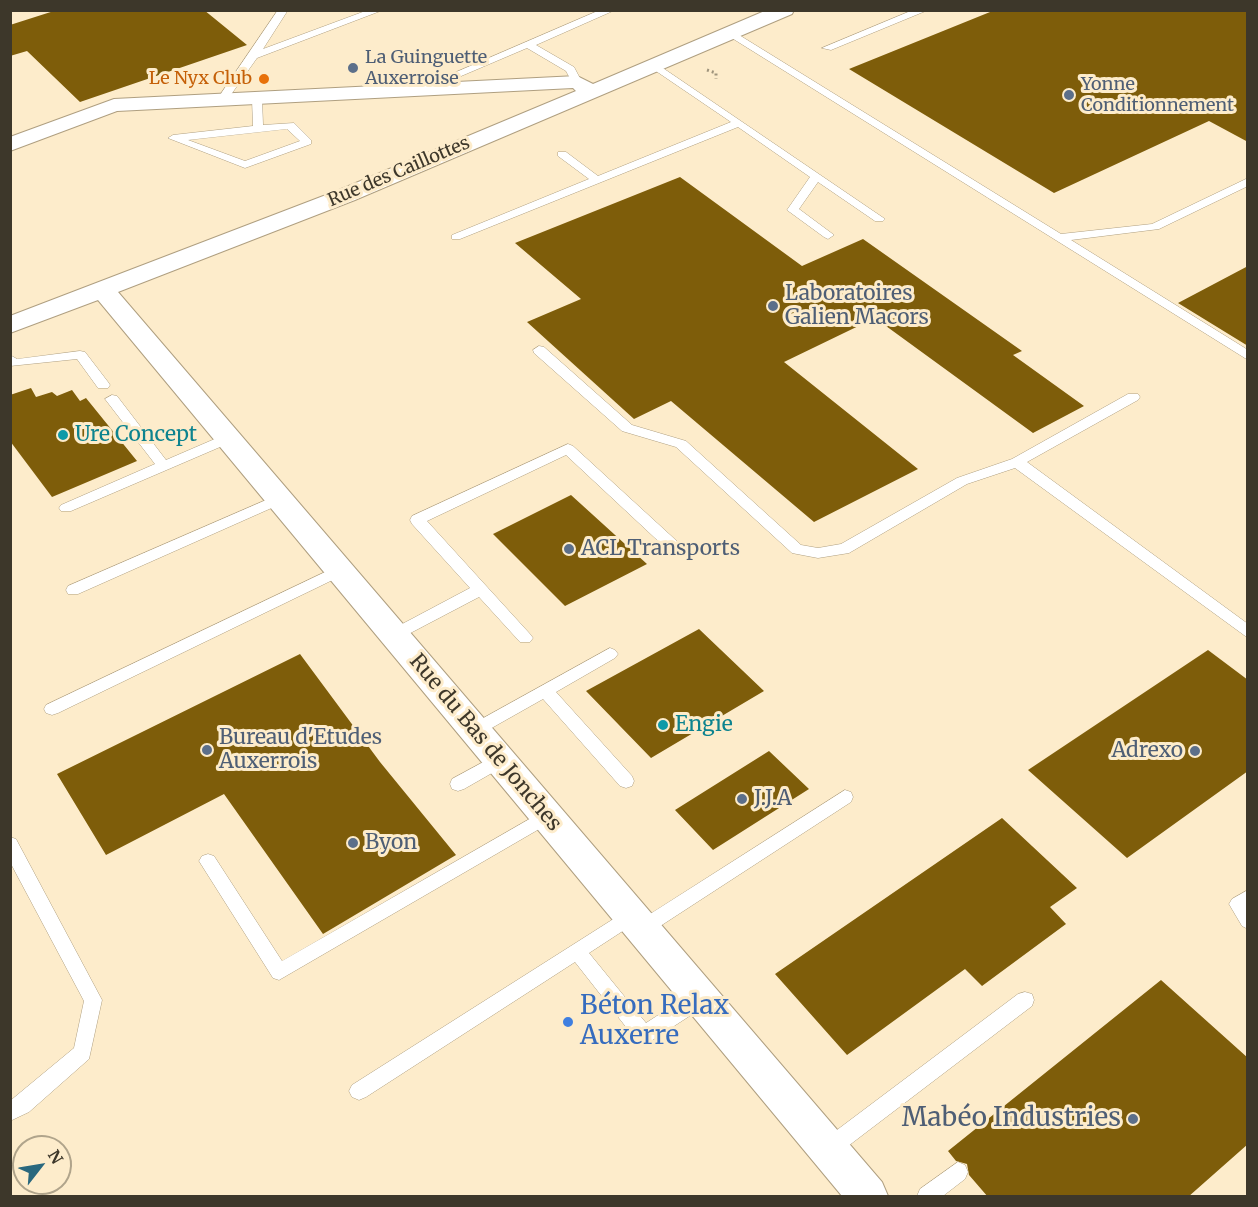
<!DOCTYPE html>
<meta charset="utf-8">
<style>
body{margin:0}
#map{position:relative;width:1258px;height:1207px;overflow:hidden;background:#fdeccb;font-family:Merriweather,serif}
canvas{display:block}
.frame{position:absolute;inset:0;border:12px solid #3d372a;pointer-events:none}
.north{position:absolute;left:12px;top:1135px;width:60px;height:60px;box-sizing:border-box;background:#fdeccb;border:2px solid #b0a48b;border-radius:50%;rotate:59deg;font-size:16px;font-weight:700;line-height:24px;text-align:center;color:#3d372a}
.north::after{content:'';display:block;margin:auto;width:21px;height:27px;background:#2a687e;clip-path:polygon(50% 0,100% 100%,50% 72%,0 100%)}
</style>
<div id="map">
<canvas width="1258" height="1207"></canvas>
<div class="frame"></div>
<div class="north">N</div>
</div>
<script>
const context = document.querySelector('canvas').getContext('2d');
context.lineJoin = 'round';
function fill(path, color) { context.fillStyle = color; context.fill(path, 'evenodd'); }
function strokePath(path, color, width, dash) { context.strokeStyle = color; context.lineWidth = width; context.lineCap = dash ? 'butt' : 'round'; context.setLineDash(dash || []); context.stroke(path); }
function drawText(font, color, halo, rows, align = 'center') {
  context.font = font + ' Merriweather,serif'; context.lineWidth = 6; context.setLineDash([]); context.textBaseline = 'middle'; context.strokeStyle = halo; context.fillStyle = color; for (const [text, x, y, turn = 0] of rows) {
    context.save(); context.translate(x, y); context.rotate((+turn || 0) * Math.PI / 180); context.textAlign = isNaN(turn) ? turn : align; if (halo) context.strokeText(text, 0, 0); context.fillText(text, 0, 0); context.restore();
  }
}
fill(new Path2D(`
 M57,10H204L247,45L80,102L27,51L10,56V25Z
 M995,10H1248V142L1209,121L1054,193L849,69Z
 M680,177L802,266L863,239L1022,351L1013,355L1084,406L1033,433L875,318L784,362L918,469L814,522L671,401L634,419L527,322L581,299L515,243Z
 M1248,266V346L1178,303Z
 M31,388L36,397L52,392L57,396L72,390L80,401L86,398L137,461L52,497L10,441V395Z
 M571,495L647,564L565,606L493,534Z
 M699,629L764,691L651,758L586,691Z
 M1208,650L1248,680V771L1127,858L1028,770Z
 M300,654L380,762L456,855L323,934L224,794L106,855L57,774Z
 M769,751L809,789L713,850L675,810Z
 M1002,818L1077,888L1050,907L1066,924L982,986L965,969L847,1055L775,974Z
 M1161,980L1248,1058V1144L1188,1197H988L969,1175L967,1164L956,1161L948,1151Z`), '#7e5d0a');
const service = new Path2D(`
 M278,10H288L263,49L368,10H383L257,58L225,103H217L216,101Z
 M600,10H615L536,45L574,67L582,82L581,84H573L566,71L527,48L426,91L417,89Z
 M913,10H928L831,50L822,48Z
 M731,30L1061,234L1152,224L1248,178V186L1159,229L1071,240L1248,350V360L727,35L726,33Z
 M654,62L885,219L883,221H875L818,182L799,209L834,235L828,239L824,237L787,210L810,177L738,127L460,239H452V235L589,179L558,156V152H566L598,176L731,122L650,67L649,65Z
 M257,96L262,99L263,125L294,123L311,140V144L245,168L168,138L173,135L253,126L252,99ZM287,129L300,141L245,161L188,140Z
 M539,346L544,347L632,425L686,441L801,545L818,548L841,544L957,478L1012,459L1128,394H1138L1140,397L1138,400L1027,462L1248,624V638L1015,468L967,484L849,553L818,558L797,554L792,553L676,447L622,431L534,353L533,350Z
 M80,351L85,352L108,382L110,385L108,388H98L77,359L10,366V355L17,359Z
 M112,395L117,396L166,460L224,435H234L236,438L234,441L71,511H61L59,508L61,505L155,464L105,399Z
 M568,444L573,446L680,544L682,548L680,552H670L566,455L427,521L530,634L533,638L530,642H520L479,597L399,639H389L386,635L389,631L470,588L412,524L410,520L412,516Z
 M280,494L285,496L287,499L285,502L78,594H68L66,590L68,586Z
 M340,565L347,570L345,574L58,713L52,715L46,713L44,709L46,705Z
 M610,648L615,650L618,654L615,658L556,692L632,776L634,781L632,786L626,788L620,786L543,699L481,734L475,736L469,734L467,730L469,726Z
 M500,753L506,755L508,760L506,765L464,789L458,791L452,789L450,784L452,779Z
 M845,790L851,792L853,797L851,802L648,934L642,936L636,934L633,928L635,923L589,953L646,1023L694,992L701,990L708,992L710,998L708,1004L651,1041L644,1044L637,1041L575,962L366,1097L359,1100L352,1097L349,1091L352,1085L626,911L632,908L638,911L641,916L639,921Z
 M547,809L553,811L555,816L553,821L279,980L273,978L199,861L202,856L208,854L214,856L282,961Z
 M10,837L16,839L102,1000L89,1059L29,1112L10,1121V1101L74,1048L84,1001L10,862Z
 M1248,890V929L1242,926L1229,904L1232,899Z
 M1025,992L1032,994L1034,1000L1032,1006L835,1156L828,1159L821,1156L818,1149L821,1142L1018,994Z
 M958,1162L965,1165L968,1172L965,1179L943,1196H917L920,1189Z`);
const minor = new Path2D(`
 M767,10H794L792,14L355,200L118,292L882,1182L888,1196H842L98,300L10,333V316L339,190L576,91L573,88L117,111L10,151V137L114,99L577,76L593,84Z`);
strokePath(service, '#af9f80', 1);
strokePath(minor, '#af9f80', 2);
strokePath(new Path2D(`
 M707,70L716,73V79`), '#9f947c', 3, [2, 3]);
fill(service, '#fff');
fill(minor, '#fff');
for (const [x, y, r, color] of [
 [353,68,6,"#5c6f8a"],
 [264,79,6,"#e8710a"],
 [1069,95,6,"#5c6f8a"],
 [773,306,6,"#5c6f8a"],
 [63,435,6,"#0f9aa8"],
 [569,549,6,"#5c6f8a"],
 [663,725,6,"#0f9aa8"],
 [207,750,6,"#5c6f8a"],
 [1195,751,6,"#5c6f8a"],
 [742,799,6,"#5c6f8a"],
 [353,843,6,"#5c6f8a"],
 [568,1022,6,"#3f7fe0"],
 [1133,1119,6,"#5c6f8a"]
]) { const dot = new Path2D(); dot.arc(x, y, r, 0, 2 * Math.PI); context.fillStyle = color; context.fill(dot); strokePath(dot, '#fdeccb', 2); }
drawText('18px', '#4e5e75', '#fdeccb', [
 ["La Guinguette",365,58],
 ["Auxerroise",365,79],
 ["Yonne",1081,85],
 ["Conditionnement",1081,106]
], 'left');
drawText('18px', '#c56008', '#fdeccb', [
 ["Le Nyx Club",252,79]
], 'right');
drawText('18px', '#3d372a', '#fdeccb', [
 ["Rue des Caillottes",399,172,-23]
]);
drawText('21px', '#4e5e75', '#fdeccb', [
 ["Laboratoires",785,294],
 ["Galien Macors",785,318],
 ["ACL Transports",581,549],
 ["Bureau d'Etudes",219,738],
 ["Auxerrois",219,762],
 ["Adrexo",1183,751,"right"],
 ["J.J.A",754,799],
 ["Byon",365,843]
], 'left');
drawText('21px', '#0d838f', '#fdeccb', [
 ["Ure Concept",75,435],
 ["Engie",675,725]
], 'left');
drawText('21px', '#3d372a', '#fdeccb', [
 ["Rue du Bas de Jonches",485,743,50]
]);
drawText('26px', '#366cbe', '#fdeccb', [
 ["Béton Relax",580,1007],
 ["Auxerre",580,1037]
], 'left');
drawText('26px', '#4e5e75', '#fdeccb', [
 ["Mabéo Industries",1121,1119]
], 'right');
</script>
